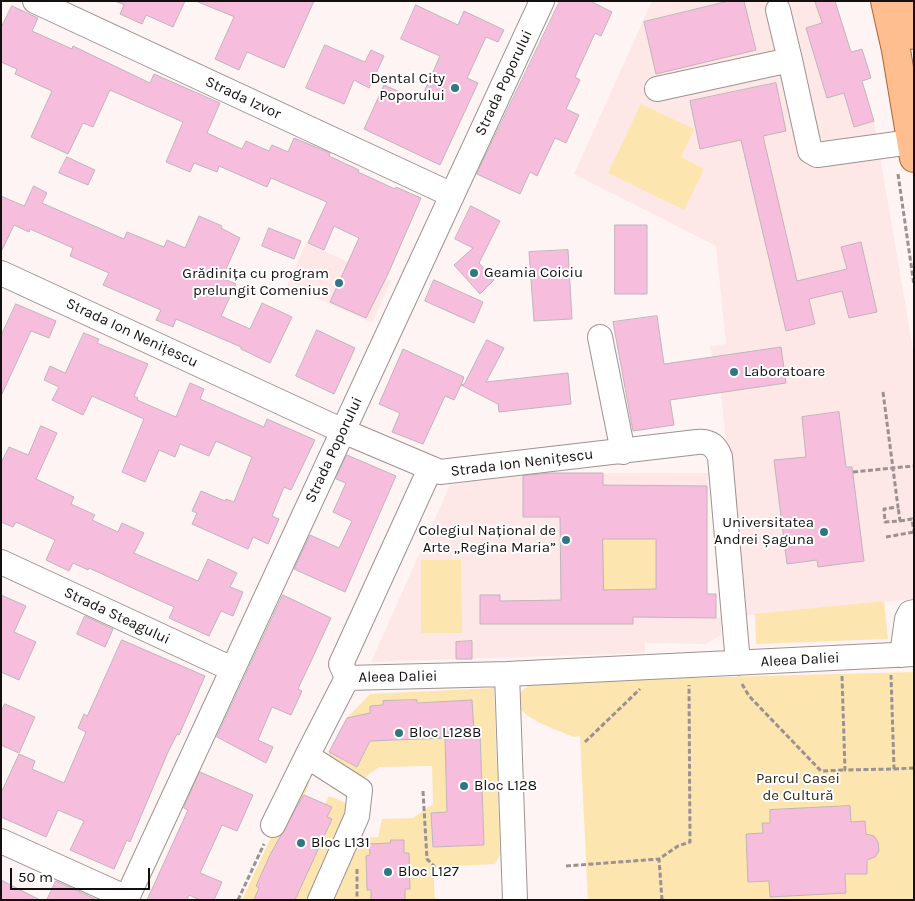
<!DOCTYPE html>
<meta charset="utf-8">
<style>
body{margin:0}
#map{position:relative;width:915px;height:901px;overflow:hidden;background:#fef4f4;font-family:Karla,sans-serif}
canvas{display:block}
.frame{position:absolute;inset:0;border:2px solid #141010;pointer-events:none}
.scale{position:absolute;left:10px;top:868px;width:140px;height:22px;box-sizing:border-box;border:2px solid #141010;border-top:0;padding-left:6px;font-size:15px;line-height:18px;white-space:nowrap;color:#141010;-webkit-text-stroke:4px #fff;paint-order:stroke}
</style>
<div id="map">
<canvas width="915" height="901"></canvas>
<div class="frame"></div>
<div class="scale">50 m</div>
</div>
<script>
const context = document.querySelector('canvas').getContext('2d');
context.lineJoin = 'round';
function fill(path, color) { context.fillStyle = color; context.fill(path, 'evenodd'); }
function strokePath(path, color, width, dash) { context.strokeStyle = color; context.lineWidth = width; context.lineCap = dash ? 'butt' : 'round'; context.setLineDash(dash || []); context.stroke(path); }
function drawText(font, color, halo, rows, align = 'center') {
  context.font = font + ' Karla,sans-serif'; context.lineWidth = 4; context.setLineDash([]); context.textBaseline = 'middle'; context.strokeStyle = halo; context.fillStyle = color; for (const [text, x, y, turn = 0] of rows) {
    context.save(); context.translate(x, y); context.rotate((+turn || 0) * Math.PI / 180); context.textAlign = isNaN(turn) ? turn : align; if (halo) context.strokeText(text, 0, 0); context.fillText(text, 0, 0); context.restore();
  }
}
fill(new Path2D(`
 M652,1H821L816,3L822,23L806,29L827,98L844,93L855,127L874,121L914,355V599L743,616L721,392L710,346L726,344L716,246L574,174Z
 M306,243L391,281L372,323L287,285Z
 M523,473H708L707,594H716V617L721,618V635L706,644L645,643V653L371,662L450,485Z`), '#fee8e7');
fill(new Path2D(`
 M641,104L694,129L681,157L704,169L684,210L608,173Z
 M603,539H656V571L669,589L604,590Z
 M421,560H461L462,633H421Z
 M884,601L888,639L756,644L755,614Z
 M914,672V900H588L580,736L574,737C554,728 487,709 534,682Z
 M494,688L500,855L495,864L433,867L435,900H333L352,852L360,838L378,837L382,819L413,818L433,804L432,766L379,767L360,781L326,757L329,752L357,767L373,737L384,736V741L419,739L445,734L447,812L431,813L433,847L484,845L480,733L474,732L472,700L417,703L416,700L383,701V705L370,706V713L347,718L370,694Z
 M299,777L310,782L300,805L295,803L281,833L284,836L270,855L256,886L259,888L255,898L258,900H242Z
 M329,796L351,805L307,900H295L309,871L303,868L317,852L332,820L327,817L331,807L325,804Z`), '#fde5b0');
const building = new Path2D(`
 M115,1H185L173,27L146,15L142,24L120,14L124,5Z
 M196,1H314L284,68L247,52L239,70L215,59L234,17Z
 M560,1H590L612,12L601,36L595,33L575,77L580,80L566,109L579,115L566,143L555,138L537,176L530,172L520,194L477,174Z
 M729,1H744L756,50L656,74L644,22Z
 M815,1H835L851,52L862,49L871,78L862,81L874,121L854,127L844,93L827,98L806,28L822,23Z
 M416,5L458,25L464,11L504,30L498,42L486,37L467,78L478,83L440,165L364,129L384,85L420,101L440,56L401,39Z
 M12,6L38,18L32,31L72,49L73,46L150,83L154,74L220,103L207,133L242,149L246,141L269,151L272,145L288,152L294,138L330,153L329,156L359,170L358,172L395,189L396,187L421,198L388,274L366,318L330,302L359,238L334,226L324,250L308,243L327,202L271,178L267,187L219,166L217,172L194,163L190,172L166,162L183,122L110,90L93,127L83,123L68,154L31,137L52,91L15,74L17,69L1,62V28Z
 M325,45L365,62L371,50L384,56L369,88L354,80L344,104L306,88Z
 M776,83L786,131L763,136L797,281L847,269L841,247L861,242L877,312L849,318L842,291L809,299L815,324L786,331L741,140L700,149L690,101Z
 M67,157L95,170L88,185L59,173Z
 M34,186L47,193L42,203L124,239L127,232L164,247L167,240L185,248L199,216L222,226L221,228L240,238L222,278L236,284L221,316L250,329L262,303L292,317L270,363L241,349V347L176,319L173,327L156,320L161,310L103,285L109,273L70,256L73,248L30,229L29,232L14,225L1,252V196L24,206Z
 M471,206L500,221L479,263L494,280L480,294L454,265L473,248L455,239Z
 M615,225H647V294H615Z
 M269,228L301,241L294,259L262,246Z
 M568,250L572,319L534,321L529,252Z
 M434,280L483,302L474,323L425,301Z
 M16,304L56,321L49,338L31,331L1,396V336Z
 M657,316L664,364L781,347L786,383L670,400L674,425L633,431L613,322Z
 M317,330L355,348L334,394L296,376Z
 M84,333L99,339L97,343L148,364L134,396L138,398L137,400L176,417L190,383L204,389L200,399L264,427L267,419L315,440L291,490L284,487L272,516L279,519L268,544L253,537L248,549L192,524L197,513L192,511L201,491L225,501L226,499L234,502L252,457L216,441L209,456L180,444L175,457L159,450L145,482L122,472L144,419L92,396L83,415L52,400L59,387L44,380L50,366L65,373Z
 M487,340L504,348L486,382L568,373L571,404L499,412L498,404L461,385L454,400L445,396L423,444L392,432L400,413L379,404L403,349L464,377L461,385L464,384Z
 M839,412L846,467H852L864,561L818,567L817,560L787,564L774,460L806,457L802,417Z
 M41,426L57,433L36,479L74,497L71,504L95,515L92,520L118,532L122,523L144,533L134,553L198,581L208,559L237,573L230,587L243,592L233,616L221,611L209,636L169,618L174,607L89,568L88,570L73,563L69,571L46,560L55,540L16,522L13,527L1,522V463L9,447L28,455Z
 M347,455L396,476L345,592L294,569L310,535L339,548L352,521L333,512L346,483L336,479Z
 M552,473H603V485L707,486V594H716V618L633,617V624H480V595H500V601L561,600L560,517H523V476ZM603,539H656V589L604,590Z
 M1,595L26,606L14,632L36,642L19,680L1,672Z
 M283,595L331,618L298,689L302,691L291,715L272,707L258,740L273,747L266,763L217,737Z
 M85,616L113,629L105,647L77,634Z
 M122,640L205,676L179,735L177,734L168,752L130,842L127,840L114,869L70,850L84,821L58,810L46,837L1,817V793L19,754L35,761L32,769L64,783L86,732L78,728L84,714L87,716Z
 M472,641V659H456V642Z
 M417,700V703L472,700L474,732H480L484,845L433,847L431,813L447,812L445,738L370,741L357,767L329,752L347,718L370,713V706L383,705V701Z
 M5,704L35,717L19,753L1,745V712Z
 M200,772L253,795L237,831L222,825L200,873L222,882L214,900H200L189,895L187,900H147L188,810L184,808Z
 M304,795L332,807L327,817L332,819L295,900H254L259,888L256,886L270,855Z
 M850,806L851,822L865,821L866,834L874,836L878,842L879,851L875,857L867,860V874H845L846,893L770,897L769,881L748,882L746,834L763,833L762,823H770V810Z
 M391,840H404V853H409L410,889H405V900H371V890H367L366,856L370,855L369,844L390,843Z
 M1,880L40,900H1Z
 M56,881L80,892L97,900H47Z`);
fill(building, '#f7bddc');
strokePath(building, '#c0b5ba', 1);
const minor = new Path2D(`
 M35,1L452,195
 M778,10L790,60
 M657,89L790,60L810,151L817,155L911,142
 M1,273L343,431L440,472L697,442C709,441 716,446 720,457L738,663
 M600,337L623,452
 M1,562L232,669
 M902,655L907,619L910,613L914,612
 M507,674L515,900
 M347,678L341,664L430,469
 M273,825L307,756
 M1,841L127,898
 M126,900L542,1
 M320,900L357,816L360,790L307,756L347,678L507,674L914,654`);
const major = new Path2D(`
 M885,1L896,50L914,158
 M906,1L914,35`);
strokePath(minor, '#9d9291', 26);
strokePath(major, '#ac6432', 30);
strokePath(new Path2D(`
 M898,174L914,285
 M883,392L898,507L884,509L885,522L900,521L898,507
 M853,472L914,466
 M900,521L912,519L914,532
 M886,537L914,532
 M842,676L845,770L894,769L891,675
 M742,684L749,696L821,771L845,770
 M585,742L640,689
 M894,769L914,768
 M423,791L427,859L437,869
 M566,866L659,859
 M357,869V900
 M238,900L264,844
 M662,900L659,859L678,846L690,842L689,685`), '#9a9292', 3, [5, 2.5]);
strokePath(minor, '#fff', 24);
strokePath(major, '#febe8f', 28);
for (const [x, y, r, color] of [
 [455,88,5,"#307683"],
 [474,273,5,"#307683"],
 [339,283,5,"#307683"],
 [734,372,5,"#307683"],
 [824,532,5,"#307683"],
 [566,540,5,"#307683"],
 [399,733,5,"#307683"],
 [464,786,5,"#307683"],
 [301,843,5,"#307683"],
 [388,872,5,"#307683"]
]) { const dot = new Path2D(); dot.arc(x, y, r, 0, 2 * Math.PI); context.fillStyle = color; context.fill(dot); strokePath(dot, '#fff', 2); }
drawText('15px', '#141010', '#fff', [
 ["Dental City",445,79,"right"],
 ["Poporului",445,96,"right"],
 ["Geamia Coiciu",484,273],
 ["Grădinița cu program",329,274,"right"],
 ["prelungit Comenius",329,291,"right"],
 ["Laboratoare",744,372],
 ["Universitatea",814,523,"right"],
 ["Andrei Șaguna",814,540,"right"],
 ["Colegiul Național de",556,531,"right"],
 ["Arte „Regina Maria”",556,548,"right"],
 ["Bloc L128B",409,733],
 ["Bloc L128",474,786],
 ["Bloc L131",311,843],
 ["Bloc L127",398,872]
], 'left');
drawText('15px', '#141010', '#fff', [
 ["Strada Poporului",504,83,-65],
 ["Strada Izvor",243,98,25],
 ["Strada Ion Nenițescu",132,333,25],
 ["Strada Poporului",334,450,-65],
 ["Strada Ion Nenițescu",522,463,-7],
 ["Strada Steagului",117,616,25],
 ["Aleea Daliei",800,660,-3],
 ["Aleea Daliei",398,677,-1]
]);
drawText('15px', '#302817', '#fff', [
 ["Parcul Casei",798,779],
 ["de Cultură",798,796]
]);
</script>
